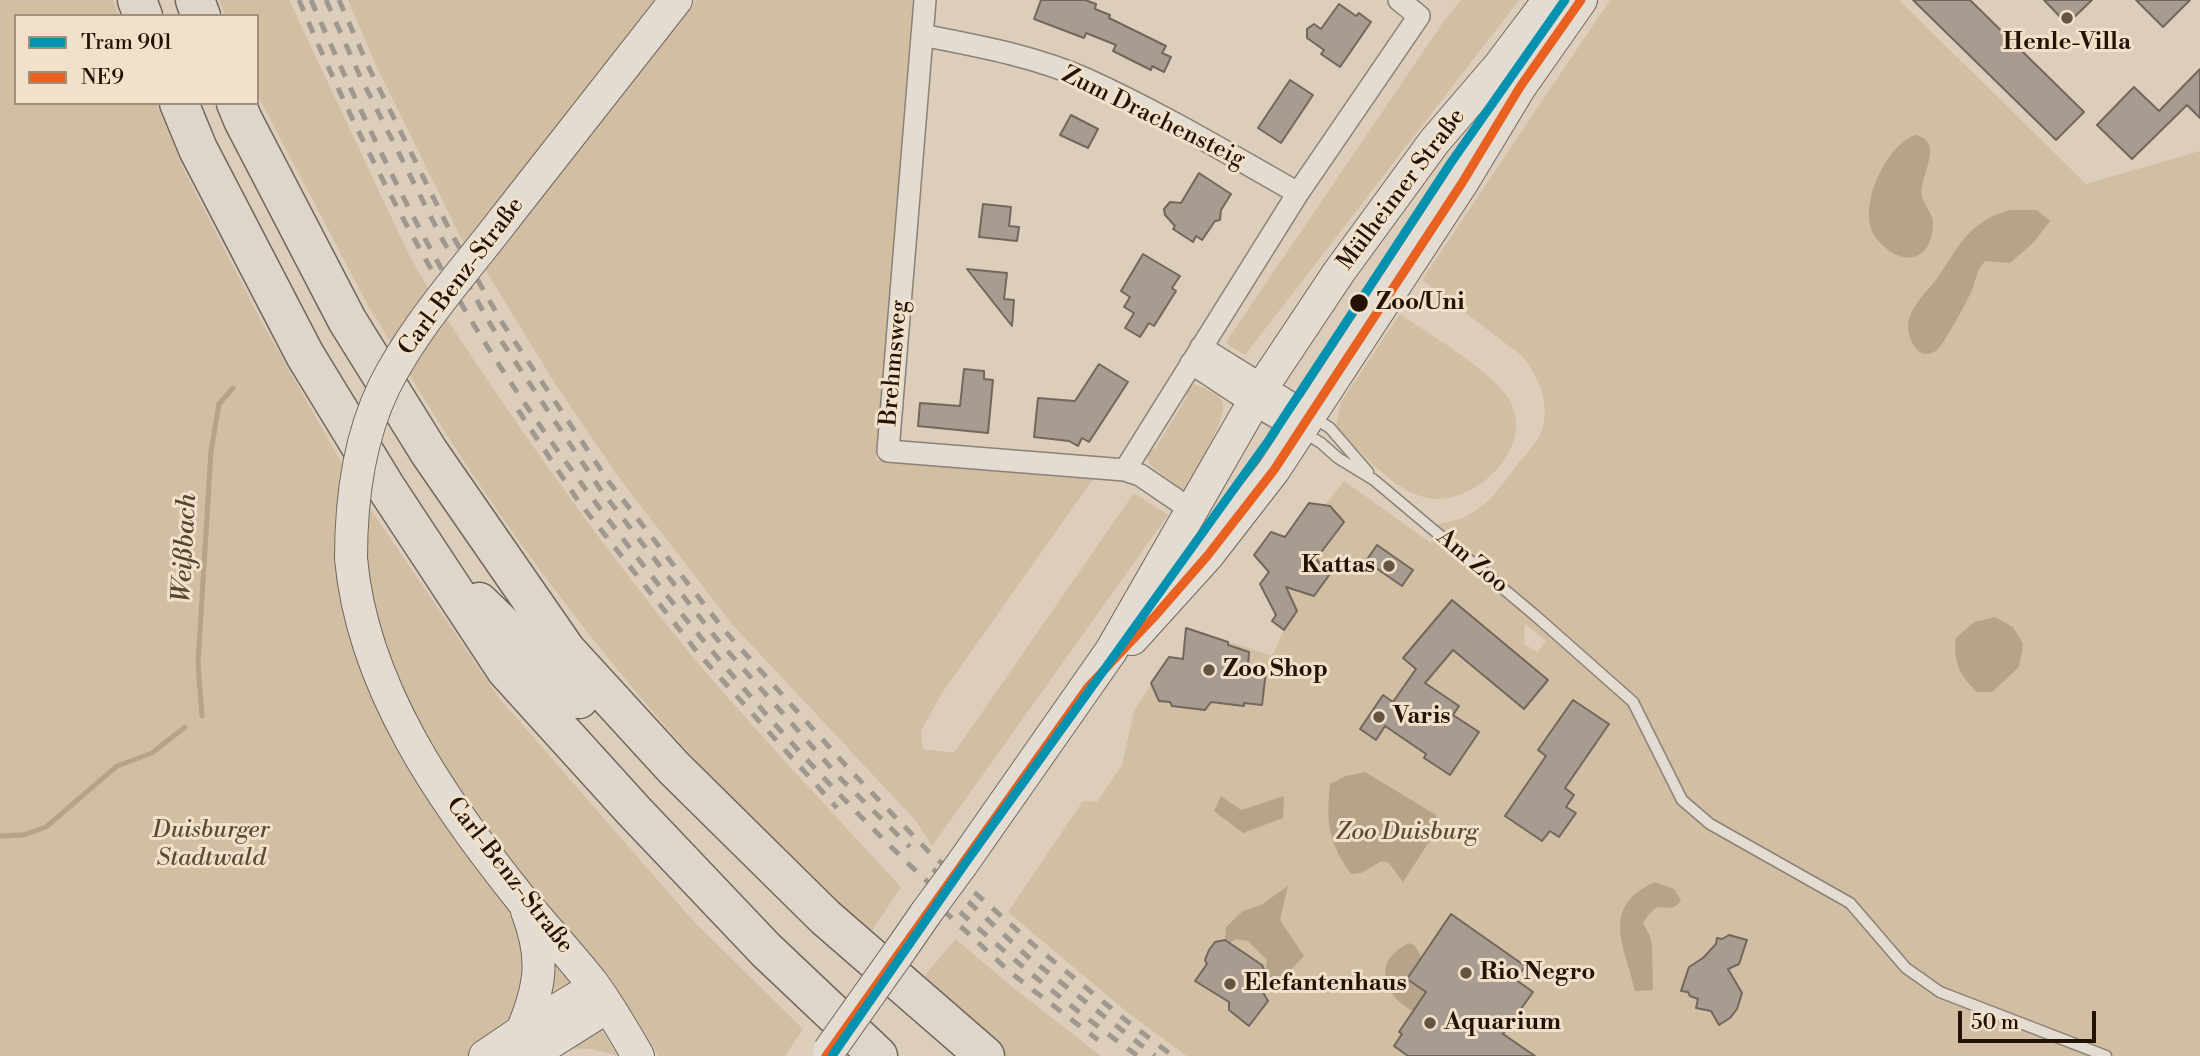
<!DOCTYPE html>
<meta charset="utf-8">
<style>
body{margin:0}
#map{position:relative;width:2200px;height:1056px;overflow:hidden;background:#dccebb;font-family:"Libre Bodoni",serif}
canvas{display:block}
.legend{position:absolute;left:14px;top:14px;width:245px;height:91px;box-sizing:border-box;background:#f1e1ca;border:2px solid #9f8f7b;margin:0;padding:9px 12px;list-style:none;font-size:21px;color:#231304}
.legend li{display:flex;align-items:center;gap:14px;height:35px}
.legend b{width:35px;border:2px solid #9f8f7b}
.scale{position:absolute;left:1958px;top:1011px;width:138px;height:32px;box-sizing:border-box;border:4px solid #231304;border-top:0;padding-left:9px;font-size:21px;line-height:24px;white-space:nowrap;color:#231304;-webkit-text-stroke:5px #f1e1ca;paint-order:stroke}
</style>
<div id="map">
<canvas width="2200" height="1056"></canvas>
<ul class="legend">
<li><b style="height:9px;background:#0592b0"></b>Tram 901</li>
<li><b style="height:9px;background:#e86120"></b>NE9</li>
</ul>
<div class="scale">50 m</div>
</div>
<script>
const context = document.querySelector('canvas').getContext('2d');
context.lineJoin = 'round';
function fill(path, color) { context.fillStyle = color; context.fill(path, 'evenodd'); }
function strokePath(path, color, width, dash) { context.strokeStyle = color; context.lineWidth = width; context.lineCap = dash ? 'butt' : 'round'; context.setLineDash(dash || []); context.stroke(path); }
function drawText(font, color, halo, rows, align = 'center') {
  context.font = font + ' "Libre Bodoni",serif'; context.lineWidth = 6; context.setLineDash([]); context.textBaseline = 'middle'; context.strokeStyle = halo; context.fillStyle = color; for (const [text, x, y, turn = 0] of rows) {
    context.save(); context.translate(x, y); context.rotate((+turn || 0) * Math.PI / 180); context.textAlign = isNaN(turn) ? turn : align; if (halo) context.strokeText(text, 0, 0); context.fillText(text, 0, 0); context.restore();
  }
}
fill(new Path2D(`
 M0,0H113L119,16H16V103H156L185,172L259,317L344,467L354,648L364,676L394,740L449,831L523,929L531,973L510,1024L471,1056H0Z
 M219,0H289L410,257L430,291L393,346L369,307L257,94V16H225Z
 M348,0H663L467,250L376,65Z
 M696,0H913L876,460L1093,479L942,693L921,731L923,749L954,753L1134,493L1168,515L932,846L916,821L732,624L620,479L554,382L485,269Z
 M1461,0H1519L1245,355L1231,347L1226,342L1444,21Z
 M1610,0H1899L2086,184L2200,151V1056H1187L1127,1012L1008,912L1083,801L1097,802L1122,765L1134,711L1169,657L1183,659L1186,627L1272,656L1284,630L1272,621L1276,615L1260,584L1269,572L1254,555L1271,532L1296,541V522L1309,503L1325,505L1344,481L1431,543L1437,524C1481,519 1495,494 1520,461C1528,452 1538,441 1542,430C1551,404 1538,374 1521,355L1422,280ZM1525,624L1546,641L1537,652L1524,644Z
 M1400,314C1430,335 1486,367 1506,395C1541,442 1477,507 1428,498C1395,493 1359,449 1336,427L1341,402Z
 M446,318C523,435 603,548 692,656C759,735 831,811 901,887L869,935C831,898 790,863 754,824C624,687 506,536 409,374Z
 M1189,383C1198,385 1218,393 1222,401C1230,415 1192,477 1185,492L1150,465L1145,452L1149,446L1155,449L1188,395L1183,392Z
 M367,504L500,699L695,923L803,1029L785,1056H659L608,975L533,888L474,813L410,708L380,638L365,557Z
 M956,939L1006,982L1101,1056H1007L919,982Z
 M547,952L578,987L539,1007Z
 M597,1023L618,1056L591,1049L563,1048Z`), '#d1bea3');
fill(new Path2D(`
 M1915,135C1946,141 1919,176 1922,195C1923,205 1934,214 1933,224C1932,264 1899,267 1877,239C1854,212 1885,146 1915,135Z
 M2010,210H2037L2050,221L2034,242L2010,263L1985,261C1977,270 1976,279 1972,290C1967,301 1945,343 1937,350C1917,366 1903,331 1910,316C1914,304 1927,291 1935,281C1959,248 1966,222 2010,210Z
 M1995,617L2013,627L2023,644L2019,667L1992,692H1977C1960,676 1953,662 1956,638L1974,622Z
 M1365,772L1436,815L1438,828L1403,882L1389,863L1382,861L1361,873L1351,874C1328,841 1326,823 1330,784L1346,776Z
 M1221,796L1241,810L1284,796L1283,818L1243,833L1214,811Z
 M1655,882L1674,889L1681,900C1675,910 1667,908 1657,907L1648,915L1643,923L1650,936L1652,947L1653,990L1635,991C1625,946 1599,907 1655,882Z
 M1288,886L1280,920L1304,956L1287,974L1264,982L1267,960L1248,941L1236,939L1230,943L1225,940L1226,927L1243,911L1261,905Z
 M1409,943L1415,946L1421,956L1407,979L1426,992L1413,1011C1382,995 1372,960 1409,943Z`), '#b6a389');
strokePath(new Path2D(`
 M202,716L198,663L211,451L219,404L233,388
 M0,836L23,835L46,827L117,766L152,753L185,727`), '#b6a389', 5);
const building = new Path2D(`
 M1041,0H1085L1096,4L1095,9L1110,15L1109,18L1166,46L1162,53L1171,57L1164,72L1152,66L1151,70L1113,51L1116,45L1086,33L1084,38L1034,19Z
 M1913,0H1970L2084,112L2056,140Z
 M2044,0H2092L2067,24Z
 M2136,0H2190L2163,27Z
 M1339,4L1356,16L1359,13L1371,22L1340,67L1321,54L1324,50L1307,38V29L1314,24L1321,29Z
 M2200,69V118L2187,105L2132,159L2097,125L2134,87L2159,111Z
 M1290,80L1313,95L1281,143L1258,128Z
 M1071,115L1098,129L1088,148L1060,135Z
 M1199,173L1231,194L1221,210L1220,220L1215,221L1202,240L1196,236L1193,242L1173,229L1175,226L1165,215L1164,209L1170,202L1181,203Z
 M983,204L1011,207L1009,226L1019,227L1017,241L979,237Z
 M1143,254L1180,276L1172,288L1176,291L1154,326L1149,323L1140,337L1125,328L1134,313L1124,307L1130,297L1121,291Z
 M967,269L1007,273L1004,299L1014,300L1012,326Z
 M1099,364L1128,382L1089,442L1082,438L1078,446L1069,441L1034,437L1038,398L1075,401Z
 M964,369L984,371V379L993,380L988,433L918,426L920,403L960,406Z
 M1309,503L1330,506L1344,522L1316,559L1330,574L1314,596L1286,587L1297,611L1284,630L1272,621L1276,615L1260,584L1269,572L1254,555L1271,532L1285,537Z
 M1377,545L1413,570L1402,586L1366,561Z
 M1452,600L1548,680L1524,709L1453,650L1425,683L1459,706L1453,715L1479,732L1450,775L1424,758L1426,754L1385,726L1376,740L1360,729L1383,695L1393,702L1416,669L1403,658Z
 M1186,628L1228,642V645L1249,652L1248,666H1251V670L1266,671L1262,705L1244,703V706L1211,702L1205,710L1172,706L1170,702L1159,701L1151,683L1169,657L1183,659Z
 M1573,700L1609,724L1565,788L1574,795L1566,807L1576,813L1559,837L1550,831L1542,841L1505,816L1546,756L1538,750Z
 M1451,914L1525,966L1516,980L1533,992L1503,1034L1535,1056H1408L1394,1046L1402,1034L1399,1032L1426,992L1407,979Z
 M1729,935L1747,940L1739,964L1728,969L1742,993L1737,1009L1730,1018L1719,1025L1711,1011L1696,1008L1698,999L1690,996L1688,992L1681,991L1689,967L1703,958L1716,944L1717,938L1722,939Z
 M1225,940L1262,965L1265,972L1266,978L1261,989L1268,1001L1249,1026L1229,1010V1002L1195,981L1207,964L1205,960L1209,950L1215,942Z`);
fill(building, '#a79c8f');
strokePath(building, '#71675c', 2);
const lane = new Path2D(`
 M1313,417L1330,428L1368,472
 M1303,432L1321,443L1338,458L1374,480L1537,617L1633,702L1682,800L1710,824L1850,903L1906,968L1940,992L2106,1056`);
const street = new Path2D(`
 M925,0L888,451L1125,470L1140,475L1193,511
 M922,35C978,46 1034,56 1086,79C1159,112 1229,154 1298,193
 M1201,347L1310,415
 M1191,363L1253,404L1300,431
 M1125,470L1298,193L1419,16L1399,0`);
const secondary = new Path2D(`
 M505,218L676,0
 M351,558C362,686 443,802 521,899C545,928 570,955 593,984C610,1007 624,1032 638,1056
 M1132,639L1208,555L1274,470L1462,183L1520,87L1581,0
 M962,864L1111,651L1263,386L1339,272L1434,142L1500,65L1549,0
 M899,952L926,913
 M522,1031C541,986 545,958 527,911
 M485,1056L522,1031L595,987
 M529,1056L607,1007`);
const highway = new Path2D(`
 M137,0L143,16
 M195,0L201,16
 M179,103L198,149L305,355L385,486L506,670L633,810L766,950L878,1056
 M236,103L243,120L347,320L429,452L566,650L674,768L825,917L985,1056
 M479,602L579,699`);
strokePath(lane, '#8b8175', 13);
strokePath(street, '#8b8175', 24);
strokePath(secondary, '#71675c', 34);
strokePath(highway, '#71675c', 41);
strokePath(lane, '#e3dcd3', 10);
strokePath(street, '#e3dcd3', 21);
strokePath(secondary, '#e3dcd3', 32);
strokePath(highway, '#ded6cb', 38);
strokePath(new Path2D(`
 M299,0C343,104 393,206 451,303
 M311,0C361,114 415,229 480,335C534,421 595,504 658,584C797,761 954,924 1138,1056
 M326,0L359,74L441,237L492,327L600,489L716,638L841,779L910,847
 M339,0L369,68L450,231L501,321L609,482L724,630L849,769L929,852L1035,946L1123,1018L1173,1056
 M518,410L579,502L698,653L837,808
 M933,869L1027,956L1155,1056
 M943,910L1011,973L1098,1040`), '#9e988f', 5, [12, 12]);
const secondaryBridge = new Path2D(`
 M351,558C351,500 358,441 384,387C415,325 463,273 505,218
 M926,913L962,864
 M829,1051L899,952`);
strokePath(secondaryBridge, '#71675c', 34, []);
strokePath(secondaryBridge, '#e3dcd3', 32);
strokePath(new Path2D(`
 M826,1056L1088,687L1155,616L1208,555L1274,470L1462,183L1520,87L1581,0`), '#e86120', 9);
strokePath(new Path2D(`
 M832,1056L964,865L1269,440L1450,164L1565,0`), '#0592b0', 9);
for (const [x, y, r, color] of [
 [2067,18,7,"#645444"],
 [1359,303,10,"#231304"],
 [1389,566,7,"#645444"],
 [1209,670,7,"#645444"],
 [1379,717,7,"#645444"],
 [1466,973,7,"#645444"],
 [1230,984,7,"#645444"],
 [1430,1023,7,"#645444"]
]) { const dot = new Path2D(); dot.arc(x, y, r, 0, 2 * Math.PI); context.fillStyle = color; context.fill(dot); strokePath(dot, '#f1e1ca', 2.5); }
drawText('bold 24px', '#231304', '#f1e1ca', [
 ["Henle-Villa",2067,43,"center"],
 ["Kattas",1375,566,"right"],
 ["Zoo Shop",1223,670],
 ["Varis",1393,717],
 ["Rio Negro",1480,973],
 ["Elefantenhaus",1244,984],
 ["Aquarium",1444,1023]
], 'left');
drawText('24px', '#231304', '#f1e1ca', [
 ["Zum Drachensteig",1153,118,26],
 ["Mülheimer Straße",1402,190,-53],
 ["Carl-Benz-Straße",462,277,-53],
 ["Brehmsweg",895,363,-85],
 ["Am Zoo",1472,562,40],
 ["Carl-Benz-Straße",509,876,52]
]);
drawText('bold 24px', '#231304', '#f1e1ca', [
 ["Zoo/Uni",1376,303]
], 'left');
drawText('italic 24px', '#5d4a35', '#f1e1ca', [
 ["Duisburger",211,831],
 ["Stadtwald",211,859],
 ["Zoo Duisburg",1407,833]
]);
drawText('italic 26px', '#574531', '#f1e1ca', [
 ["Weißbach",186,548,-87]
]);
</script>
